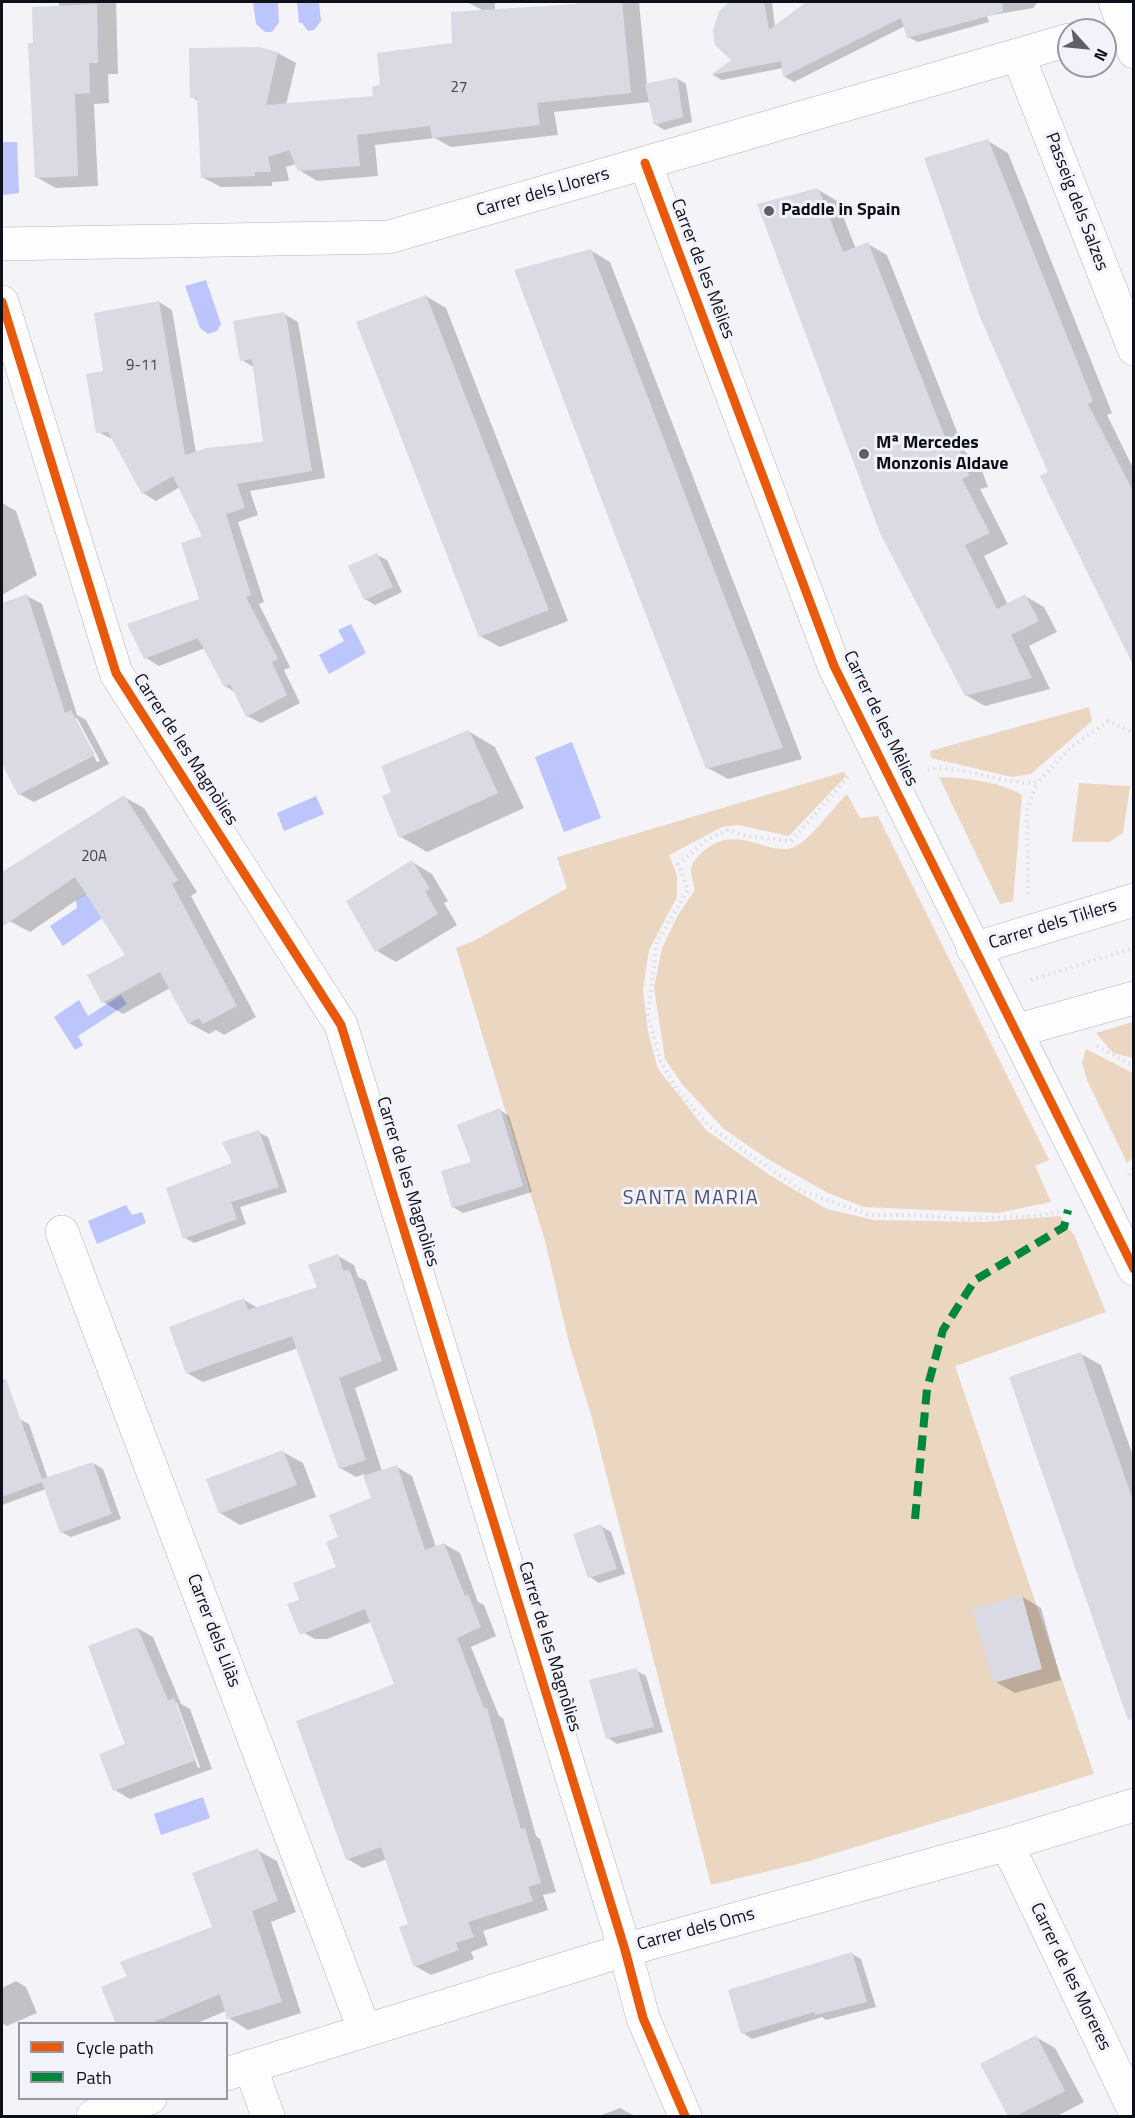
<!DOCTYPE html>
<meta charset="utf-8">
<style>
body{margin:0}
#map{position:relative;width:1135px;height:2118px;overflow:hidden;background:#f3f3f8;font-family:"Titillium Web",sans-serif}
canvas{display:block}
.frame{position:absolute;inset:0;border:3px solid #0d0f1a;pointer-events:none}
.legend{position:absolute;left:18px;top:2022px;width:210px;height:78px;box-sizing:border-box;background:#f1f2fa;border:2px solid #9697a0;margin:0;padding:8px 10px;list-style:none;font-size:18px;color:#0d0f1a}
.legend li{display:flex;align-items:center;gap:12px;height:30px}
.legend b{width:30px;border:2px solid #9697a0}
.north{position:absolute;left:1057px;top:18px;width:60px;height:60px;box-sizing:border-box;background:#f1f2fa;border:2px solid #9697a0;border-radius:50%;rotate:117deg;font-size:16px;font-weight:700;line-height:24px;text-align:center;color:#0d0f1a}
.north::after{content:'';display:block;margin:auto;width:21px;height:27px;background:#5e5f68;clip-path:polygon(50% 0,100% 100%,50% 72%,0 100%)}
</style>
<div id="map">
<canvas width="1135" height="2118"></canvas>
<div class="frame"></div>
<ul class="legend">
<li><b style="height:8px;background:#e8590c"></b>Cycle path</li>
<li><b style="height:8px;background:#00873e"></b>Path</li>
</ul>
<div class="north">N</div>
</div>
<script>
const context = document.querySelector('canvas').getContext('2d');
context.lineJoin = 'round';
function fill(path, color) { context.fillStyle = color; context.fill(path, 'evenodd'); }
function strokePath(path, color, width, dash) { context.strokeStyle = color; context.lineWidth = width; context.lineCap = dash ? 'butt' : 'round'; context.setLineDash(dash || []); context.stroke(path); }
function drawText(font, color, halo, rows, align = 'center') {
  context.font = font + ' "Titillium Web",sans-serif'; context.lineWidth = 6; context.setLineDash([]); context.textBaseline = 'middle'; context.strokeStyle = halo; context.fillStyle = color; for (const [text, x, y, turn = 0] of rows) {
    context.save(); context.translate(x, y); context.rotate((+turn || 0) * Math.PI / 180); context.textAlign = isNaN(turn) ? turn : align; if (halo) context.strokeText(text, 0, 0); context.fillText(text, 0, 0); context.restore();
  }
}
fill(new Path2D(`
 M1089,707L1092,721L1031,774L1012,777L931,758L930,751Z
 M844,772L846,776L789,836L738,825L722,827L669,855L677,875V897L649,950L643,989L648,1032L658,1069L706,1130L771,1176L827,1209L873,1220L984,1222L1060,1216L1074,1235L1106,1312L955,1366L1094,1774L806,1862L711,1885L592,1418L569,1343L545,1241L456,948L474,941L567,888L557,857Z
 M939,777C965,778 999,781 1022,795L1013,901L1000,904Z
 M1079,783L1130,786L1123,833L1109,842H1072Z
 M847,794L860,818L878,816L1049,1160L1035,1166L1051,1202L998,1213L864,1207L828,1193L766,1158L724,1129L682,1084L665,1059L654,988L662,948L678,915L695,890C690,869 687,865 705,850C740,821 773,862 798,845C814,835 833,808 847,794Z
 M1133,1022V1058L1113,1053L1096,1033Z
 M1086,1049L1133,1073V1158L1127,1163L1087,1080L1082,1063Z`), '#ebd6c2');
fill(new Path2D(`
 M253,2H278L279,22L272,32H265L256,24Z
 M297,2H319L321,21L314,30L308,31L302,23H299Z
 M2,142H17L19,193L3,195Z
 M206,280L221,324L217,331L208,334L200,328L185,286Z
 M351,624L366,653L329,674L319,655L344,641L338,630Z
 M572,742L601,818L564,832L535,757Z
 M316,796L324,814L284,831L277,813Z
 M90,890L108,914L63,946L50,926L77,908L76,900Z
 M121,995L127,1004L78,1036L83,1045L75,1050L54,1017L79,1000L88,1016Z
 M126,1205L132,1215L142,1212L146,1223L97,1244L88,1221Z
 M203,1797L210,1818L161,1835L154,1814Z`), '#bcc5fc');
fill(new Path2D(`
 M59,2H116L118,74H108L109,103L94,104L98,186L56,188L36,177L34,44L59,8Z
 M467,2H495V11L578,6L577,2H639L647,85L676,78L686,84L692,122L664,130L655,124L650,102L554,112L558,135L451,147L435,138L375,145L378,176L317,181L299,170L296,164L286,167L289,181L272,182V186L221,187L202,177L198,101L192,97L259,48L278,53L296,63L286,105L375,97L382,87L453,45L484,11Z
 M731,2H772L775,27L811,2L854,4L859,2H1048L1037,3L1033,8L987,16L989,22L918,42L908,37L905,26L794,82L785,77L783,68L722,80L713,75L733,60L721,11Z
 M988,141L1008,153L1112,413L1107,415L1134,470V653L1050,473Z
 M817,189L837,201L856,249L868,244L887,255L965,452L978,460L988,487L980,489L1008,544L984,556L1008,605L1025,596L1044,607L1057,632L1029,646L1050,689L985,706L966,695Z
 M590,250L610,262L802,759L728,779L708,768Z
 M426,296L446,308L568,621L500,647L480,636Z
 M159,302L172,310L196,453L265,443L255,368L242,360L284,314L298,322L325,478L250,491L258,515L238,522L264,602L259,604L290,667L284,670L300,703L261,723L247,716L235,692L225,686L205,648L159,666L146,658L201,600L204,537L180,487L156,501L143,493L114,440L98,432L105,373Z
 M2,503L16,511L37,575L2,595Z
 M377,555L387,560L402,592L375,605L365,599Z
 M27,596L42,604L77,715L86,720L109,764L34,802L19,794L2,760L4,749L2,604ZM74,718H77L100,761L97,762Z
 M468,731L495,747L524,808L427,852L401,837L393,793Z
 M124,797L144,808L197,892L191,896L256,1017L224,1035L216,1030L209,1034L189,1023L170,988L123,1014L103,1002L127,956L87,893L30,932L2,917V874Z
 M412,862L432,874L448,901L444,903L457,925L396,962L377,951Z
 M500,1110L509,1116L532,1192L463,1213L453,1207Z
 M258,1132L268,1137L287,1192L240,1207L246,1224L194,1243L185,1238Z
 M338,1256L354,1265L358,1277L366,1281L398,1370L355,1388L382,1471L397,1467L412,1476L436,1547L444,1544L460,1553L478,1602L484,1605L496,1636L471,1647L499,1716L503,1718L536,1836L540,1839L556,1892L543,1895L548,1910L483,1931L488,1945L471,1952L474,1959L431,1975L415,1966L410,1925L387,1859L363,1868L347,1859L396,1684L371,1622L327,1639H315L299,1630L338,1568L340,1538L373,1499L364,1474L356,1477L340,1468L298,1348L203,1382L187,1373L244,1300L258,1308L319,1288Z
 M1081,1354L1101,1365L1134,1459V1720L1129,1718Z
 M2,1406L7,1423L19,1419L29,1424L48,1479L93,1463L103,1469L121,1519L71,1537L61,1532L46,1489L2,1505Z
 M283,1452L303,1463L316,1497L240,1525L220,1513Z
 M601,1526L611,1532L625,1574L599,1583L590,1577Z
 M1021,1596L1041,1608L1061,1680L1015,1693L996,1682Z
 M137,1628L153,1637L181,1704L190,1709L212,1769L130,1799L115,1790L127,1745ZM174,1703H177L200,1767L198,1768Z
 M636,1670L646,1676L663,1732L617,1744L608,1738Z
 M257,1850L277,1861L296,1912L271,1922L301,2013L248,2030L229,2018L226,2011L195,2024H117L129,1977L214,1927Z
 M852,1954L861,1959L876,2007L826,2020L822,2017L752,2039L743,2033Z
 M16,1981L26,1987L37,2013L7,2026L2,2023V1988Z
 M1036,2037L1055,2048L1084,2102L1057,2116H1009L982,2065Z
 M620,2108L635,2116H599Z`), '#0003');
fill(new Path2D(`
 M576,2H622L631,93L537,103L540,125L432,138L430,126L357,135L360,166L298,171L289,150L268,157L271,172H255V176L201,178L197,98H190L189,48L259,47L278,52L266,105L373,96L372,86L380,85L377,53L452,43L451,12L576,4Z
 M730,2H764L769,30L806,2H1002L1003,12L907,38L901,18L783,77L781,61L711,75L731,60L715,45L713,31L719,11Z
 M97,4L98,63H89L90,93L75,94L78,176L35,178L28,43H33L32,7Z
 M677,77L683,117L654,125L645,84Z
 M988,139L1093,401L1088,404L1134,493V667L1040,476L1048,472L980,317L924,158Z
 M818,188L843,252L868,242L950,450L959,447L969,476L962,479L990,533L965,545L997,609L1025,594L1039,621L1011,635L1032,678L965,696L880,533L757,204Z
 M591,249L704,544L783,748L706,769L617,540L514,270Z
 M426,295L549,610L479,637L356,322Z
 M159,301L185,455L207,448L263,442L252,359L240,361L233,321L284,312L287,321L312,471L237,484L245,508L226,514L251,595L246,597L278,659L272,662L287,695L246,717L230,684L224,687L198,638L144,659L127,624L199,599L181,543L202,536L173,476L142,494L108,432L96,433L86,374L103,371L94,313Z
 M377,553L393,587L364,600L348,566Z
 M27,594L65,713L71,710L95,755L18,795L2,764V603Z
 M469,730L498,793L399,838L382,796L391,792L381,766Z
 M124,795L178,880L172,884L237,1006L203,1024L199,1018L188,1024L160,972L102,1003L87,975L125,955L75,877L2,927V872Z
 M412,860L430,889L425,891L438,914L375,952L346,901Z
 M500,1108L523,1186L452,1208L441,1171L471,1162L457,1125Z
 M259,1130L279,1187L231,1202L237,1219L183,1239L166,1188L232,1163L222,1142Z
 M338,1254L343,1270L350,1271L382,1361L339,1378L366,1460L339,1469L292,1336L186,1374L169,1327L244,1298L248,1310L317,1287L308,1265Z
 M1081,1352L1134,1503V1719L1128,1720L1009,1377Z
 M2,1379H6L42,1479L93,1462L112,1514L60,1533L42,1482L2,1497Z
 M283,1450L297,1485L219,1514L206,1479Z
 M397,1465L425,1550L444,1543L465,1596L468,1594L481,1627L457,1638L484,1708H487L521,1829L525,1828L541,1883L528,1887L533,1901L468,1922L474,1937L456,1943L459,1950L414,1967L399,1927L408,1924L381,1847L346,1860L296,1721L394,1684L365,1609L300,1635L287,1604L299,1600L293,1583L336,1567L326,1542L338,1537L329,1515L371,1498L363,1476Z
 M601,1524L617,1569L588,1578L573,1534Z
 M1022,1595L1042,1669L994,1683L972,1609Z
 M137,1627L168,1700L174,1698L196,1760L113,1791L99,1754L125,1744L88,1646Z
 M637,1668L654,1727L606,1739L589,1680Z
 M258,1848L278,1901L252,1911L282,2002L227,2019L220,1994L149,2024H116L101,1987L127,1976L120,1962L212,1927L192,1873Z
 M852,1952L867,2002L815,2015L814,2012L741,2034L728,1990Z
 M1036,2035L1065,2091L1016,2116H1008L980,2064Z`), '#d9dae3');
const minor = new Path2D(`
 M1115,2L1134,52
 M1018,55L1134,349
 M645,163L834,666L1134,1269
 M2,244L389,237L1069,40
 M2,302L116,673L341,1025L625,1950L643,2018L685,2116
 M973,949L1134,900
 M1015,1031L1134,998
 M62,1232L364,2029
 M1007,1844L1134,2110
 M250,2066L268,2116
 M226,2074L625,1950L1007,1844L1134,1805
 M93,2116L150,2098`);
strokePath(minor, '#b3b4bd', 34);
strokePath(new Path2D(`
 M928,770C952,762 1006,785 1037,783L1070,748L1108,721L1134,733
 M848,777L791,841L745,836L728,830L707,840L678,864L688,890L657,941L648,1015L660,1060L677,1090L710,1127L804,1192L870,1215H913L961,1219L1037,1216L1064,1211
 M1028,894L1027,810L1037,783
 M1031,980L1134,948
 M1097,1046L1134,1066
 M1129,1175L1134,1166`), '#dddddf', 4, [1.5, 4.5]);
strokePath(minor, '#fdfdfe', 33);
strokePath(new Path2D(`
 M915,1519L927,1389L943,1330L975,1280L1064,1227L1068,1210`), '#00873e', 8, [15, 8]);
strokePath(new Path2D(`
 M645,163L834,666L1134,1269
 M2,302L116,673L341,1025L625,1950L643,2018L685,2116`), '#e8590c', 9);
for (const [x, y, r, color] of [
 [769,211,6,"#5e5f68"],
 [864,454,6,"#5e5f68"]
]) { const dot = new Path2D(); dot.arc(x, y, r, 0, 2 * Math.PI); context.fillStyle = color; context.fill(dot); strokePath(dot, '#f1f2fa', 2); }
drawText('15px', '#41434d', null, [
 ["27",459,88],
 ["9-11",142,366],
 ["20A",94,857]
]);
drawText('18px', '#0d0f1a', '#f1f2fa', [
 ["Carrer dels Llorers",543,193,-16],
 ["Passeig dels Salzes",1076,202,69],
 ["Carrer de les Mèlies",702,269,69],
 ["Carrer de les Mèlies",880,719,64],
 ["Carrer de les Magnòlies",185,750,57],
 ["Carrer dels Til·lers",1053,925,-17],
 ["Carrer de les Magnòlies",407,1182,73],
 ["Carrer dels Lilàs",213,1631,69],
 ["Carrer de les Magnòlies",549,1647,73],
 ["Carrer dels Oms",696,1930,-15],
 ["Carrer de les Moreres",1070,1977,64]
]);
drawText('bold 18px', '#0d0f1a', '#f1f2fa', [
 ["Paddle in Spain",781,211],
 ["Mª Mercedes",876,444],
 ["Monzonis Aldave",876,465]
], 'left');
context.letterSpacing = '1.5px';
drawText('20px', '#4b506e', '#f1f2fa', [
 ["SANTA MARIA",691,1199]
]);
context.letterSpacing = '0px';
</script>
